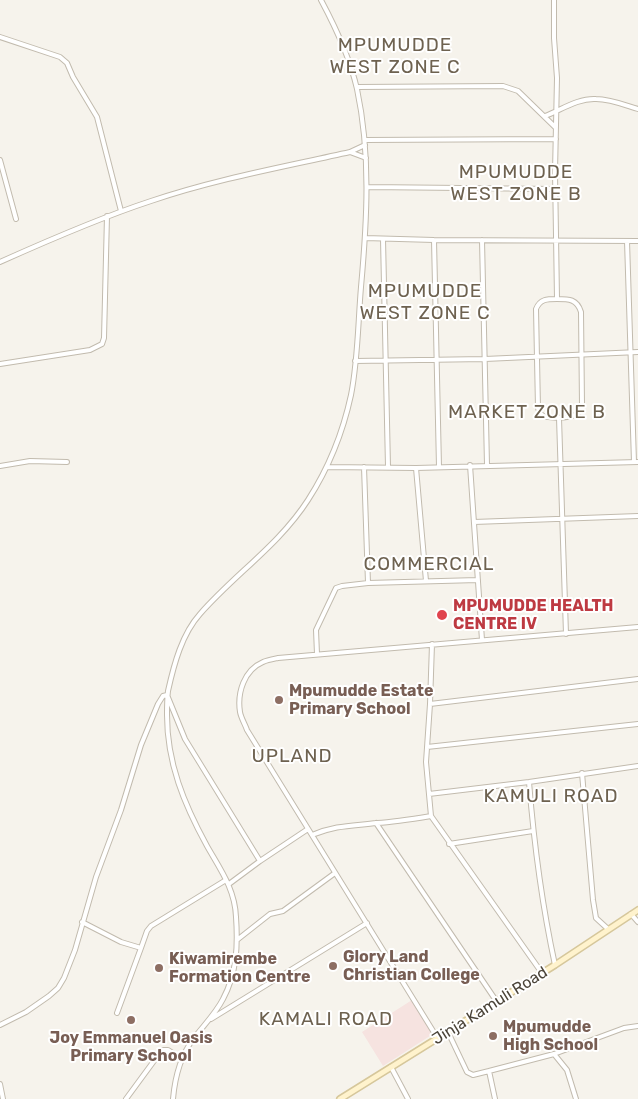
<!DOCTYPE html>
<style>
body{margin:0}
canvas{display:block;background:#f6f3ec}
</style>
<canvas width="638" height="1099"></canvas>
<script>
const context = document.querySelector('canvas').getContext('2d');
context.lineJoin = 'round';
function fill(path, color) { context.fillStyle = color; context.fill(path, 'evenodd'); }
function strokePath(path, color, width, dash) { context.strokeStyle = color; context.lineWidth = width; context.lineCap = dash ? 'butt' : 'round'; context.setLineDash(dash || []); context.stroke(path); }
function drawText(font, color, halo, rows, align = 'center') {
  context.font = font + ' Rubik,sans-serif'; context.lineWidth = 4; context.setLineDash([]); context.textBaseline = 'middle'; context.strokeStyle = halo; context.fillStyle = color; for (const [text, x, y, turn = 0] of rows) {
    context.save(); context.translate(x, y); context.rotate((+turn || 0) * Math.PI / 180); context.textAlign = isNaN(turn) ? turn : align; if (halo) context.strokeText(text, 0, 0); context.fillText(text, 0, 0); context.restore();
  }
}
fill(new Path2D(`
 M412,1000L433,1034L383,1066L362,1032Z`), '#f6e3e0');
const minor = new Path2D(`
 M554,0V38L557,78L555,172L557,299
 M0,37L60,57L67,63L73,77L97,117L121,211
 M357,87L503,86L518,91L555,127
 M545,116C561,110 578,98 596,99C610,99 625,105 638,109
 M365,140L556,139
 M350,152L366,158
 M0,160L16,219
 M368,187L555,189
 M365,238L434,240L638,241
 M383,239L388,467
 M434,240L439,467
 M482,240L487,465
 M627,241L634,462
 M0,262C49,240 99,218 151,201C216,179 283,167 350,152L365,145
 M557,299C569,299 577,299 581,312L582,405C581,409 579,413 575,415C569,418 546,419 542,415C539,413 539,411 538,408L536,309C540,299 547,299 557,299Z
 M355,361L485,359L638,352
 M0,364L90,350L102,344L104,338L107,216
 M559,418L566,634
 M470,465L482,640
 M0,466L30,461L67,462
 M327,467L416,468L638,462
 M364,467L368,583
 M416,468L426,581
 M474,522L638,516
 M432,644L430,704L426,762L431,816L542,973
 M317,654L316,630L336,588L342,586L368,583L478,580
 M430,704L638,679
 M427,747L638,724
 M582,773L593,900L596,918L608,929
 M529,782C534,844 542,905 555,965
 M429,794L529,782L638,766
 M376,823L497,1002
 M312,835C336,825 352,826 377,823C395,822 413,819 431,816
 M449,844L533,831
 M229,884L260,861L308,829
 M631,914L638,922
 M82,922L121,942L141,948
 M237,940L270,914L283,911L335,873
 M117,1013L141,948L147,931L151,926L226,880
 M211,1019L367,923
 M0,1025L26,1012L49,996L58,988L64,978L75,950L96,877L121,810L141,745L158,704L163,696L167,695L185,739L260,861
 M448,1032L467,1072L473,1075L489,1071L495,1099
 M438,1039L247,730C245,724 241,718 240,712C237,693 244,670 263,662C267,660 273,659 278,658L638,627
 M554,1054L624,1028L638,1026
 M391,1067L408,1099
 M489,1071L554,1054L567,1070L576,1099
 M0,1084L3,1099
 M126,1099L162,1050H168L182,1059
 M173,1099C175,1076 180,1056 194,1038C204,1025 216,1013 223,999C237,973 238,945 236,917C235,889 220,869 207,846C184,804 167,763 167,715C167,707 167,699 168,691C174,664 182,634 200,614C235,574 279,545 308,500C328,469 343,432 351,395C358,360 358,322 361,287C367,220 371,155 357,89C350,58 336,28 321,0`);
const secondary = new Path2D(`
 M340,1099L555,965L638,910`);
strokePath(minor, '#c2bbae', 6);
strokePath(secondary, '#d6c79b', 8);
strokePath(minor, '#fff', 4);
strokePath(secondary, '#fff3cd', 5);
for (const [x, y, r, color] of [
 [442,615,6,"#e0444e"],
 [279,700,5,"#8d6e63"],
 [333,966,5,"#8d6e63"],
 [159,968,5,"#8d6e63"],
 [131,1020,5,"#8d6e63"],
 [493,1036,5,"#8d6e63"]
]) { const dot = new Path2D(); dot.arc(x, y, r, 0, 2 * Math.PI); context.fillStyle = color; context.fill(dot); strokePath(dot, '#fff', 2); }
drawText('bold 16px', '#be3a42', '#fff', [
 ["MPUMUDDE HEALTH",453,606],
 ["CENTRE IV",453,624]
], 'left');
drawText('bold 16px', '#785e54', '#fff', [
 ["Mpumudde Estate",289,691],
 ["Primary School",289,709],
 ["Glory Land",343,957],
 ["Christian College",343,975],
 ["Kiwamirembe",169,959],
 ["Formation Centre",169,977],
 ["Mpumudde",503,1027],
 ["High School",503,1045],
 ["Joy Emmanuel Oasis",131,1038,"center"],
 ["Primary School",131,1056,"center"]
], 'left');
drawText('16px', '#4b4439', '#fff', [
 ["Jinja Kamuli Road",490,1006,-32]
]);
context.letterSpacing = '1px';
drawText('19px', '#6e6250', '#fff', [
 ["MPUMUDDE",395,46],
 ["WEST ZONE C",395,68],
 ["MPUMUDDE",516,173],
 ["WEST ZONE B",516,195],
 ["MPUMUDDE",425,292],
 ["WEST ZONE C",425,314],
 ["MARKET ZONE B",527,413],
 ["COMMERCIAL",429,565],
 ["UPLAND",292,757],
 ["KAMULI ROAD",551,797],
 ["KAMALI ROAD",326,1020]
]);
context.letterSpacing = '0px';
</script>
